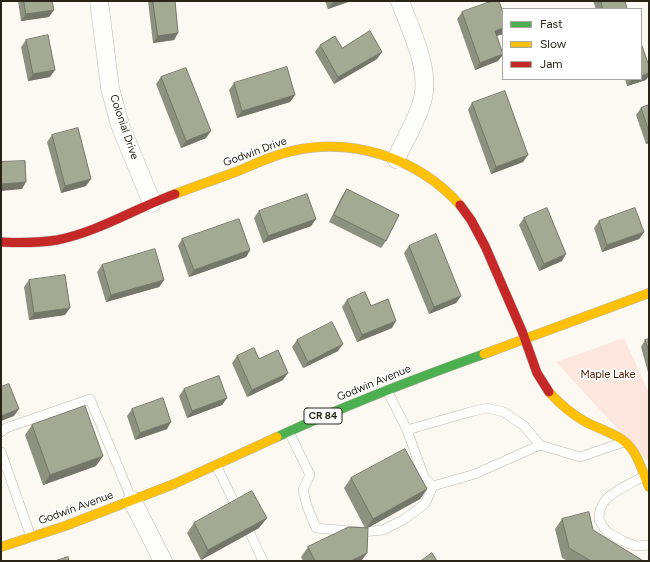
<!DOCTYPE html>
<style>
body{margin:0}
#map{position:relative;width:650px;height:562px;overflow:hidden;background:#fbf9f2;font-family:Figtree,sans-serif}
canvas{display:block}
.frame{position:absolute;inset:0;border:2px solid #282518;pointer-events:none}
.legend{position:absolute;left:502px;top:8px;width:140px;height:72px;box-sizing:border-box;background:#fff;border:1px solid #a9a8a3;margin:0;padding:5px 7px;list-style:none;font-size:12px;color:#282518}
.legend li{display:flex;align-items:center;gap:8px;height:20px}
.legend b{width:20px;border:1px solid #a9a8a3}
</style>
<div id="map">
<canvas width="650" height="562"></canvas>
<div class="frame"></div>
<ul class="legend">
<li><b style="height:5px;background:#4caf50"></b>Fast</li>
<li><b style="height:5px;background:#ffc107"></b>Slow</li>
<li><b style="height:5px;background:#c62828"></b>Jam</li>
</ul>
</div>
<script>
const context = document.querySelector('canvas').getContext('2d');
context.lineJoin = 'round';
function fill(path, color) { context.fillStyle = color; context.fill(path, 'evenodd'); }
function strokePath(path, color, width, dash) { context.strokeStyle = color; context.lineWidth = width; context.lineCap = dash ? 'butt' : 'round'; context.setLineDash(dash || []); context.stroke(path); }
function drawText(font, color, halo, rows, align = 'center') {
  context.font = font + ' Figtree,sans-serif'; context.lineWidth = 3.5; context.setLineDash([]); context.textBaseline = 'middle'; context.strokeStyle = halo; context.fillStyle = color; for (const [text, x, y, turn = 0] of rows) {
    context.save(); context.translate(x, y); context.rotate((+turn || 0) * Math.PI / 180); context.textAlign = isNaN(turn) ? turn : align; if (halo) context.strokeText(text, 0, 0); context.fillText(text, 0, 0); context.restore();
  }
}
fill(new Path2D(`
 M624,338L649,393V463L556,362Z`), '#fde6dd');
const lane = new Path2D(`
 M387,390L407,430L424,477L433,486L475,474L540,445L580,457L624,442
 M407,430L470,412L487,408L504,412L524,426L540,445
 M1,432L6,428L90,399L132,500
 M289,432L310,475L303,490L307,506L316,528L362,532L383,530L403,520L425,504L433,486
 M1,452L31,537
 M216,465L236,506
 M644,476C634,482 609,493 604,502C600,507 599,514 599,520L606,531L623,541L636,546L649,545
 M250,533L263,561`);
const street = new Path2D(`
 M99,1L110,88L120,125L152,203
 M396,159C404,141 415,124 421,105C433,72 411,32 400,1
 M132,500L163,561`);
const fast = new Path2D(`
 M277,437C344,406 414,379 484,354`);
const slow = new Path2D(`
 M175,194C196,186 217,179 238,171C255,164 273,155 292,151C353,137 418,158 460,205
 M484,354L649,293
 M549,392C559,403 570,413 584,421C600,430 619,433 631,448C640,459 643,474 649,487
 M1,547L65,526L174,484L277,437`);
const jam = new Path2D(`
 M460,205L471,220L485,246L522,331L537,373L549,392
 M1,242C20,243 38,243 57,240C98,232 136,208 175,194`);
strokePath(lane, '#bbb9af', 10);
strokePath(street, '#bbb9af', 19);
strokePath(fast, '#bbb9af', 10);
strokePath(slow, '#bbb9af', 10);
strokePath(jam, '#bbb9af', 10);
strokePath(lane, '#fefefd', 9);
strokePath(street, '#fefefd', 18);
strokePath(fast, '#4caf50', 9);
strokePath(slow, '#ffc107', 9);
strokePath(jam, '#c62828', 9);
fill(new Path2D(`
 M18,1H52L49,17L21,21Z
 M148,1H175L178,33L174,40L153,43Z
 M325,1H349L348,2L328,9Z
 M593,1H625L627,9H596Z
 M462,12H503V34L497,36L503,55L498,61L475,70L457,19Z
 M26,40L50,77L28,81L21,47Z
 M320,45L342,48L377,59L334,84L315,52Z
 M161,77L206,138L181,148L156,84Z
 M625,79H641L646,80L627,86Z
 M234,83L295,95L290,102L237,118L229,90Z
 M472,103L523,162L491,174L468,110Z
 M649,105V143L646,144L636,115L641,108Z
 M52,135L86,186L61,193L47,142Z
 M347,189L386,241L381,248L329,222L342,196Z
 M259,211L316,219L311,226L263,243L254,218Z
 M524,218L562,261L539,271L519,225Z
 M599,221L644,232L639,239L602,252L594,228Z
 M182,239L250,250L246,257L189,277L178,246Z
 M409,246L461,296L456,303L429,314L404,253Z
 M102,265L164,280L159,287L106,302L97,272Z
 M29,280L65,315L29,320L24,287Z
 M347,300L371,306L392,328L357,342L342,307Z
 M649,339V376L641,347L645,340Z
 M297,340L338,351L303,368L292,347Z
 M237,356L259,359L283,380L247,397L232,363Z
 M184,389L227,398L222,405L187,418L179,396Z
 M132,409L167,429L135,440L127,416Z
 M32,425L96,466L43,485L25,435Z
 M351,478L427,489L420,499L367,528V553L361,561H303L301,557L308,547L365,528L344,488Z
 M562,519L641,561H568L562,558L555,529Z
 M194,523L259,528L201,560L187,533Z`), '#8d917f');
fill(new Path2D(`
 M336,1H349L348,2L328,9L333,2Z
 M54,10L49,17L21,21L26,14Z
 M503,28V34L490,38L495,31Z
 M178,33L174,40L153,43L158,36Z
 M382,52L377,59L334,84L338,77Z
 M503,54L498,61L475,70L480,63Z
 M55,70L50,77L28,81L33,74Z
 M649,73V76L646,80L627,86L632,79H641V76Z
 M295,95L290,102L237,118L242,111Z
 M211,131L206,138L181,148L186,141Z
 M649,140V143L646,144Z
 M528,155L523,162L491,174L496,167Z
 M91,179L86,186L61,193L65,186Z
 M26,182L22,189L1,191V184Z
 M316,219L311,226L263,243L268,236Z
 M644,232L639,239L602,252L607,245Z
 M250,250L246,257L189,277L194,270Z
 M566,254L562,261L539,271L544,264Z
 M164,280L159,287L106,302L111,295Z
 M461,296L456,303L429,314L434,307Z
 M70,308L65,315L29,320L34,313Z
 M396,321L392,328L357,342L362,335Z
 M343,344L338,351L303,368L308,362Z
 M288,373L283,380L247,397L252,390Z
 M227,398L222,405L187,418L192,411Z
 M19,409L14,416L1,421V416Z
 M171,422L167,429L135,440L140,433Z
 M103,456L96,466L43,485L50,475Z
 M427,489L420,499L366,529L373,519Z
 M267,518L259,528L201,560L208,550Z
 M367,553L361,561H351Z`), '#737668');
const building = new Path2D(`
 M24,1H52L54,10L26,14Z
 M153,1H175L178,33L158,36Z
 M492,1H499L503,12V28L495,31L503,54L480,63L462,12Z
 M601,1H625L627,9H603Z
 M370,31L382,52L338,77L320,45L335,36L342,48Z
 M48,35L55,70L33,74L26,40Z
 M641,43L649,66V73L641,76Z
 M287,67L295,95L242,111L234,83Z
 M186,68L211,131L186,141L161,77Z
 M505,91L528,155L496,167L472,103Z
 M649,105V132L641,108Z
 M78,128L91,179L65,186L52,135Z
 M25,161L26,182L1,184V162Z
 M347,189L399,215L386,241L334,215Z
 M307,194L316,219L268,236L259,211Z
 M547,208L566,254L544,264L524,218Z
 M635,208L644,232L607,245L599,221Z
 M239,219L250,250L194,270L182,239Z
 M436,234L461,296L434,307L409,246Z
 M155,249L164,280L111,295L102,265Z
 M65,275L70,308L34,313L29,280Z
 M365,292L371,306L388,299L396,321L362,335L347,300Z
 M332,322L343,344L308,362L297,340Z
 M649,339V352L645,340Z
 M254,348L259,359L278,350L288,373L252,390L237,356Z
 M219,376L227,398L192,411L184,389Z
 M9,384L19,409L1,416V387Z
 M163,398L171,422L140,433L132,409Z
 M85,406L103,456L50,475L32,425Z
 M405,449L427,489L373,519L351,478Z
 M252,491L267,518L208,550L194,523Z
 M589,512L593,530L642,560L641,561H591L569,548L562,519Z
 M349,527L368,528L367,553L351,561H315L308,547Z
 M432,553L437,561H421Z
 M68,557L69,561H55Z`);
fill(building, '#a4a994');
strokePath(building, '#737668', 1);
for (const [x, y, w] of [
 [323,416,38]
]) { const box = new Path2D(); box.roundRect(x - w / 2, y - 8, w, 16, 3); context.fillStyle = '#fff'; context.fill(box); strokePath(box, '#282518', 1); }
drawText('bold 10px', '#282518', null, [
 ["CR 84",323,416]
]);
drawText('11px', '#282518', '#fff', [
 ["Colonial Drive",124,127,71],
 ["Godwin Drive",255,152,-20],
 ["Godwin Avenue",374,383,-22],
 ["Godwin Avenue",76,508,-20]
]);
drawText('11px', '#531702', '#fff', [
 ["Maple Lake",608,375]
]);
</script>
